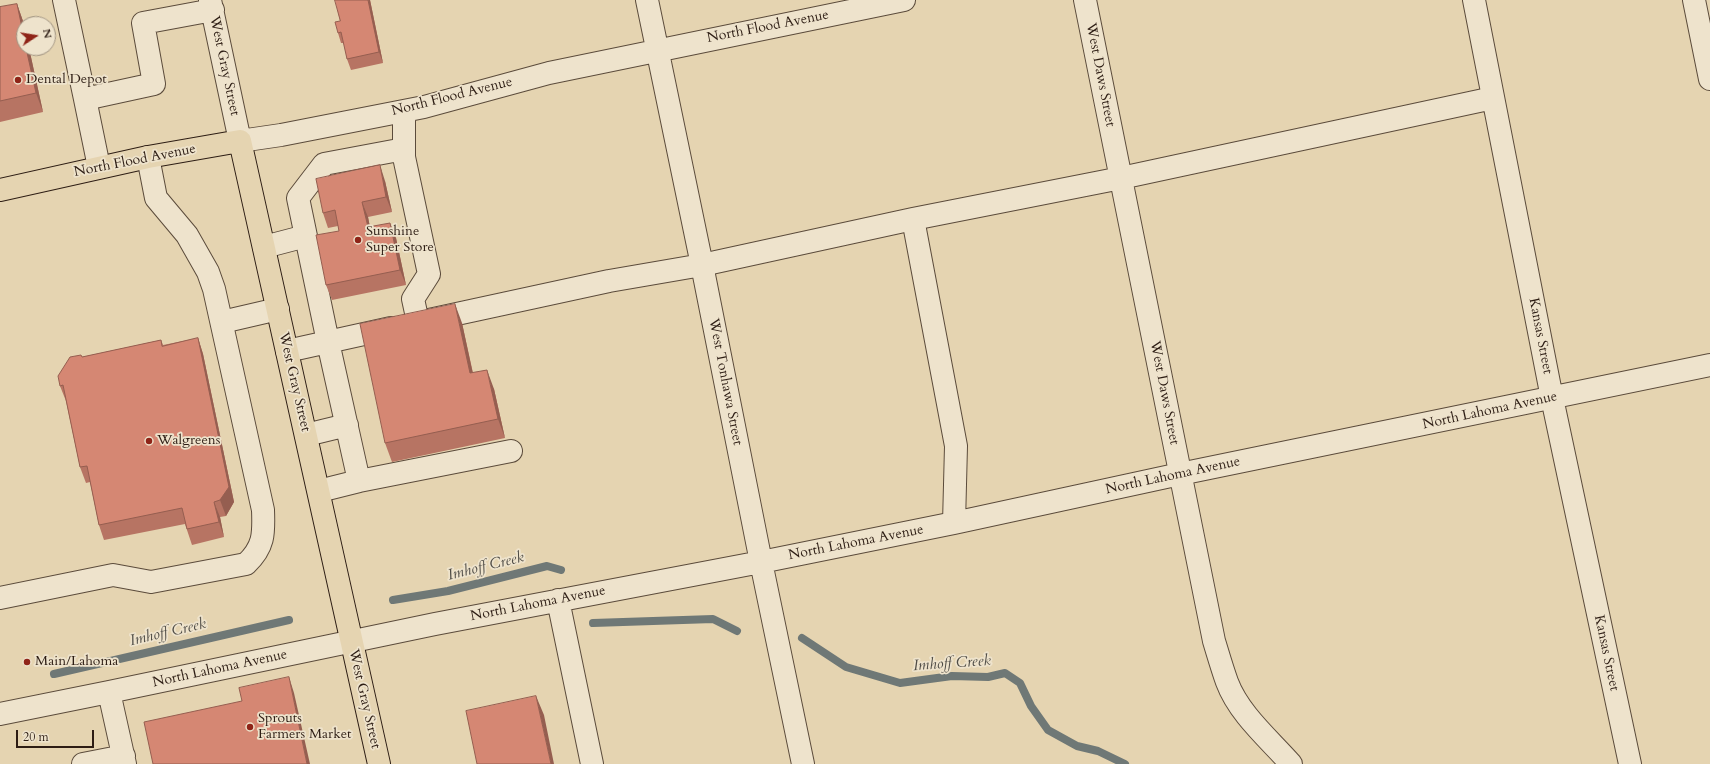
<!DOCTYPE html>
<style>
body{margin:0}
#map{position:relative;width:1710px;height:764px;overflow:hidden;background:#e5d4b1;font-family:Cardo,serif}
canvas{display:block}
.north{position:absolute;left:16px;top:16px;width:40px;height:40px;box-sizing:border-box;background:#eee3cc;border:1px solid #a19482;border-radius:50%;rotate:78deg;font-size:11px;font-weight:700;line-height:16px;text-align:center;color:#2d1d14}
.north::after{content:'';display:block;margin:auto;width:14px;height:18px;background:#8f2418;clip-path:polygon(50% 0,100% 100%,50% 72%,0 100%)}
.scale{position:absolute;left:16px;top:730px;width:78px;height:18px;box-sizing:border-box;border:2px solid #2d1d14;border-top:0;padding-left:5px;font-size:12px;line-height:14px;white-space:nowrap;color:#2d1d14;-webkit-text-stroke:3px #eee3cc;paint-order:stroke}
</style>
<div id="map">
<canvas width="1710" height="764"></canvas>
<div class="north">N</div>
<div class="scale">20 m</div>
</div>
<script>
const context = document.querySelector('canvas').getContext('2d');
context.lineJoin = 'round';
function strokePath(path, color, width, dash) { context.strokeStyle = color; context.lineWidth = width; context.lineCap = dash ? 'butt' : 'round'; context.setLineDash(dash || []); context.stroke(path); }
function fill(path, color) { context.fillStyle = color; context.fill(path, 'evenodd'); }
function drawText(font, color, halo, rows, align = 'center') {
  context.font = font + ' Cardo,serif'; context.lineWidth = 3.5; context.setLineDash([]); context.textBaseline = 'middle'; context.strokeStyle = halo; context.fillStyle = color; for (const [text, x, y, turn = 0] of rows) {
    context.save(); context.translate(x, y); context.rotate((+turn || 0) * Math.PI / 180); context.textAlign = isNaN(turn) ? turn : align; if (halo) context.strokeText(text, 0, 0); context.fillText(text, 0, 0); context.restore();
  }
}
strokePath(new Path2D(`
 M393,600L448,591L547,566L561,570
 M593,623L713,619L737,631
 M802,638L846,667L900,683L952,676L988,677L1005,673L1020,683L1031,706L1048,730L1077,746L1098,751L1125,764
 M54,674L289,620`), '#6f7876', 8);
const minor = new Path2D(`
 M64,0L85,99
 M210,0L240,141L281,135L424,107L549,73L904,0
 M647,0L702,265L761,562L803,764
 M1085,0L1214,641C1218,654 1222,668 1227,682C1239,714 1269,739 1291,764
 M1474,0L1552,398L1630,764
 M1694,0L1710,79
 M404,111V157L429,274L413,299L418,322
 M404,149L324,164L298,198L328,342L359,481L511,451
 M99,167L85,99L154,84L143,23L213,10
 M913,219L956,446L954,523
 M264,247L306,236
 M429,320L609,281L702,265L913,219L1121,178L1493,98
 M222,322L278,309
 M287,351L391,328
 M306,435L347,425
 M319,491L359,481
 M0,598L113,575L151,582L246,564C264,547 264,534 263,510L214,289L208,272L187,235L156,198L148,157
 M558,600L592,764
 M109,692L125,764
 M0,714L109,692L435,624L761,562L954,523L1180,474L1710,365
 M83,764L124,756`);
const major = new Path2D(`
 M0,190L148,157L240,141L379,764`);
strokePath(minor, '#5b4b3b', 24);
strokePath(major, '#2d1d14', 24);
strokePath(minor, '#eee3cc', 22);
strokePath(major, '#e5d4b1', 22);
fill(new Path2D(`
 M370,0L383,63L351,70L347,59L344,43H341L338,33L340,21Z
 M17,4L24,24V48H29L43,112L0,122V7Z
 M385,181L392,212L368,217L370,227L396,238L406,285L332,300L326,285L339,231L338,226L328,228L323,213Z
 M462,323L473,373L494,389L505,438L392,462L385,443Z
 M198,338L203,354L234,502L226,516L220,517L224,537L192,545L185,524L104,540L99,525L90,482L86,483L80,467L66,401L60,386L82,357L161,340L163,345Z`), '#b77463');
fill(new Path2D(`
 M368,0H370L383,63L379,52Z
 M17,4L24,24V37Z
 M26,48H29L43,112L36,93Z
 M380,165L385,181L392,212L386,197Z
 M362,202L368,217L373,243L368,227Z
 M390,223L396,238L406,285L400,270Z
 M455,304L462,323L477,393L470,373Z
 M198,338L203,354L234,502L226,516L220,500Z
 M487,370L494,389L505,438L498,419Z
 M214,502L220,517L224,537L219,522Z
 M289,677L294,693L310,764H307Z
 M536,696L544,715L554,764H551Z`), '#955e50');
const building = new Path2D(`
 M335,0H368L379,52L347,59L341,32L338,33L335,22L340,21Z
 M17,4L24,37V48H26L36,93L0,101V7Z
 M380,165L386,197L362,202L368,227L390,223L400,270L326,285L316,235L339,231L335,210L323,213L316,179Z
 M455,304L470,373L487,370L498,419L385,443L360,324Z
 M198,338L229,487L220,500L214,502L219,522L187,529L182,508L99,525L87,466L80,467L63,385L60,386L58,376L70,357L81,355L82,357L161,340L162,346Z
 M289,677L307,764H153L144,722L242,701L239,688Z
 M536,696L551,764H477L466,711Z`);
fill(building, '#d58773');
strokePath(building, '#955e50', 1);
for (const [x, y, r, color] of [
 [18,80,4,"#8f2418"],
 [358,240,4,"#8f2418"],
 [149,441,4,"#8f2418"],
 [27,662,4,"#8f2418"],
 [250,727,4,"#8f2418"]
]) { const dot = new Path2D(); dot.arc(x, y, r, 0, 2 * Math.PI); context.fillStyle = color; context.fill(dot); strokePath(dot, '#eee3cc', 1.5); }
drawText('14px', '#2d1d14', '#eee3cc', [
 ["North Flood Avenue",768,27,-11],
 ["West Gray Street",224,66,78],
 ["West Daws Street",1100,75,79],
 ["North Flood Avenue",452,97,-14],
 ["North Flood Avenue",135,161,-11],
 ["Kansas Street",1540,336,79],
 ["West Gray Street",294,382,77],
 ["West Tonhawa Street",725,382,79],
 ["West Daws Street",1164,393,79],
 ["North Lahoma Avenue",1490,411,-12],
 ["North Lahoma Avenue",1173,476,-12],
 ["North Lahoma Avenue",856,543,-11],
 ["North Lahoma Avenue",538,604,-11],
 ["Kansas Street",1606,653,78],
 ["North Lahoma Avenue",220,669,-12],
 ["West Gray Street",364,699,77]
]);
drawText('14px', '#2d1d14', '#eee3cc', [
 ["Dental Depot",26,80],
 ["Sunshine",366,232],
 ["Super Store",366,248],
 ["Walgreens",157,441],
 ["Main/Lahoma",35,662],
 ["Sprouts",258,719],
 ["Farmers Market",258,735]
], 'left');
drawText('italic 15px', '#4e4b45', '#eee3cc', [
 ["Imhoff Creek",486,567,-14],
 ["Imhoff Creek",168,633,-13],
 ["Imhoff Creek",952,664,-4]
]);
</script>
